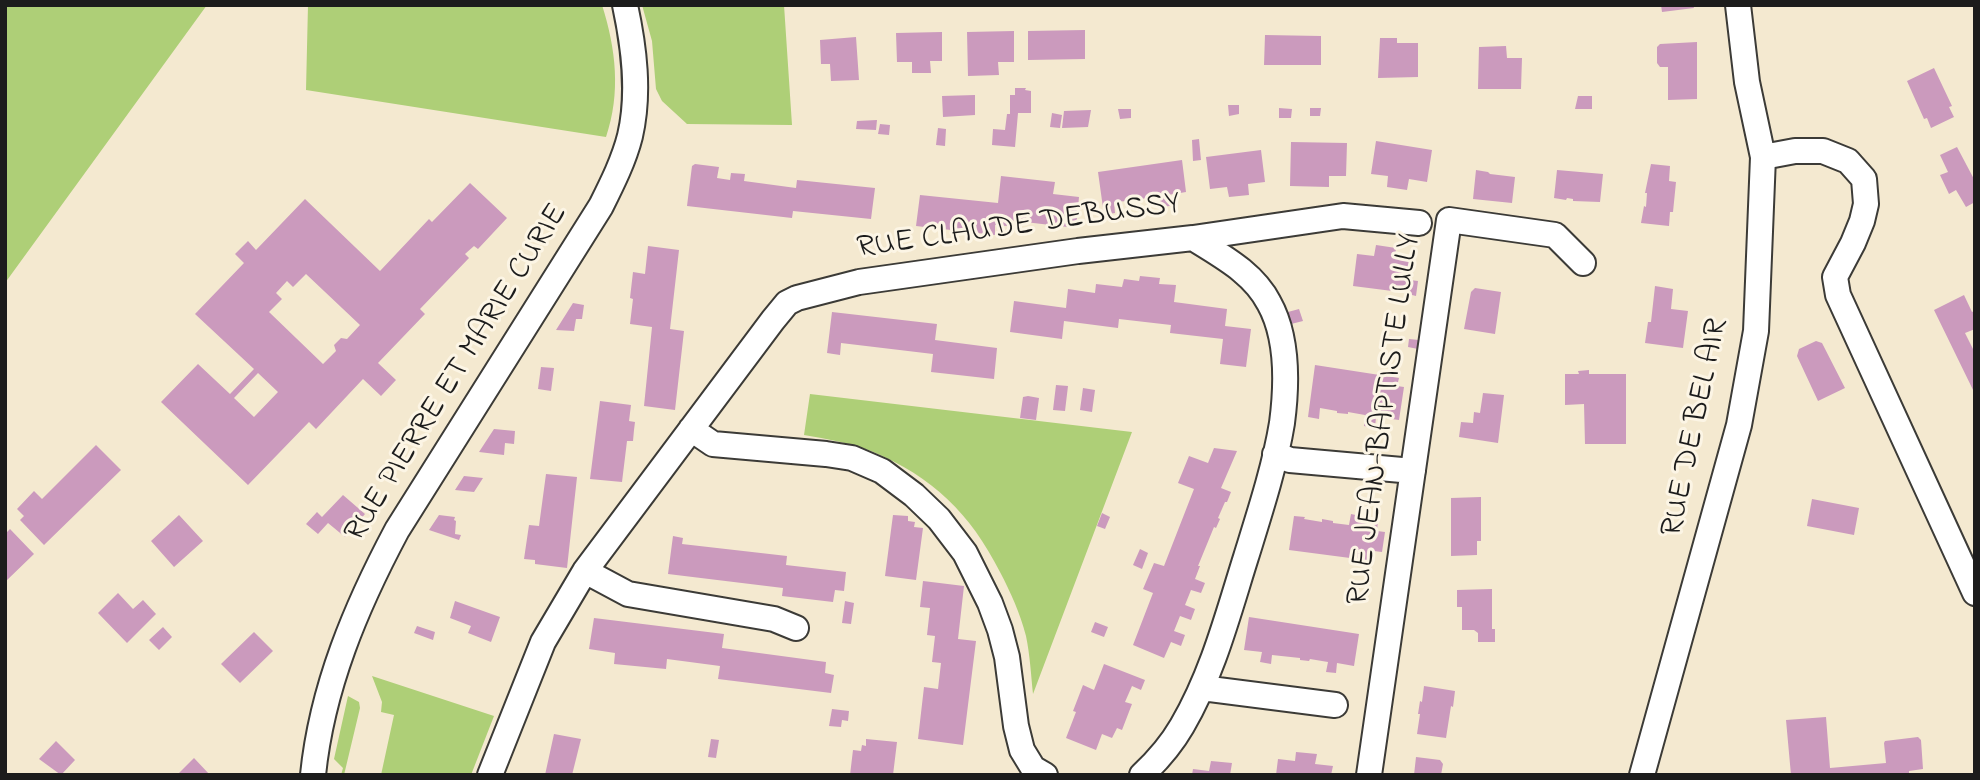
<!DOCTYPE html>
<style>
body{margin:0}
#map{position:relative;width:1980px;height:780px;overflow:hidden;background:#f4e9d0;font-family:"Indie Flower",sans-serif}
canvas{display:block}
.frame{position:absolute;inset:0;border:7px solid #1c1c1c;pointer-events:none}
</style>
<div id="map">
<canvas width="1980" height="780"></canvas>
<div class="frame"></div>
</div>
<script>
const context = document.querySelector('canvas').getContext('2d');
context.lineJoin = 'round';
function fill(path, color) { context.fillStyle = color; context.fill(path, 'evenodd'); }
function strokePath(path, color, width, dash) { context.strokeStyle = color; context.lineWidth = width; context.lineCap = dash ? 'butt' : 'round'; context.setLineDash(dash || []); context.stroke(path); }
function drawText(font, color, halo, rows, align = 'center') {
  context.font = font + ' "Indie Flower",sans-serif'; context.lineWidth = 6; context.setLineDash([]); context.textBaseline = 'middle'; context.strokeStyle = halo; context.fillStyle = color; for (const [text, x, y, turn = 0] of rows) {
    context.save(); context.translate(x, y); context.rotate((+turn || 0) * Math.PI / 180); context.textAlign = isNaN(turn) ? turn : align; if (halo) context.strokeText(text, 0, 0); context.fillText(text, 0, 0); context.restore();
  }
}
fill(new Path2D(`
 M5,5H207L5,283Z
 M308,5H602C616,49 621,93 606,137L306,90Z
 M642,5H784L792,125L687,124L662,101L656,89L652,41Z
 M810,394L1132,432L1033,694C1031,675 1030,655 1026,636C1020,613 1011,593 1000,572C970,513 933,477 871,451C850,443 827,439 804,435Z
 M372,676L494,716L471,775H381L394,715L381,712L382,702Z
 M348,696L359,702L360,708L344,775H341L343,768L334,759Z`), '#aecf77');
fill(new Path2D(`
 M1661,5H1693L1694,8L1662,12Z
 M1085,30V59L1028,60V31Z
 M1014,31V62H998L999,75L968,76L967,32Z
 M942,32V61H930L931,73H912V62H897L896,33Z
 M1265,35L1321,36V65H1264Z
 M856,37L859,80L831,81L830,64H821L820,40Z
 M1380,38H1397V43H1418V77L1378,78Z
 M1697,42V99L1668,100V67H1660L1657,63V47L1660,44Z
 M1506,46L1507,58H1522L1521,89H1478L1479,47Z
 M1934,68L1952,106L1949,107L1954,117L1931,128L1927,118L1924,119L1907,81Z
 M1015,88H1026L1025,90L1031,91V113H1018L1015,147L992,145L993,129L1005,130L1007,114H1010V95H1015Z
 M975,95V115L943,117L942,96Z
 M1578,96H1592V109H1575Z
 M1228,105H1239V114L1229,116Z
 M1279,108L1292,109L1291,118H1279Z
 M1310,108H1321L1320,116H1310Z
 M1118,109H1131V118L1120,119Z
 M1091,110L1088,127L1062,128L1064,111Z
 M1052,113L1062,115L1060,128L1050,127Z
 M877,120L876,130L856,129L857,121Z
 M880,124L890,125L889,135L878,134Z
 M938,128L946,129L945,146L936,145Z
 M1199,139L1201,160L1193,161L1192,140Z
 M1376,141L1432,150L1427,182L1409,179L1407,190L1387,187L1388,176L1371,174Z
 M1291,142L1347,143L1346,176H1329V187L1290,186Z
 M1957,147L1975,181V202L1966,207L1956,190L1949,194L1940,175L1948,172L1940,155Z
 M1261,150L1265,182L1248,184L1249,195L1229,197L1227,187L1210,189L1206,157Z
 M1182,160L1186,192L1168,195L1170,206L1160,207L1158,196L1141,199V200L1114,202L1115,213L1104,215L1098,172Z
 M695,164L719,167L717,178L730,180L731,173L745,174L744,181L796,188L797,180L875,188L871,219L793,211L792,218L687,206L692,166Z
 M1651,164L1670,166L1669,181L1676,182L1673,212H1670L1669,226L1641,223L1644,206L1646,207L1647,193H1645Z
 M1476,170L1488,172L1490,174L1515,177L1512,203L1473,199Z
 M1557,170L1603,174L1600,202L1573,201V199L1567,198L1566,200L1554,198Z
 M1001,176L1055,182L1053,194L1079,197L1076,228L1008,220L1007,226L995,225V235L916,226L920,195L998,203Z
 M470,183L507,218L478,249L474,246L465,254L469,258L420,309L425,314L378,363L396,380L381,396L363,379L316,429L309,422L248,485L161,402L198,364L230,394L254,369L195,314L244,263L235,254L248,241L256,250L305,199L380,271L429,219L432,222ZM306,274L360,325L347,339L341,338L334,345L336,351L323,364L269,312L282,299L276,293L287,281L293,287ZM258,373L278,392L254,417L234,398Z
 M1376,245L1396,248L1395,258L1412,261L1410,280L1418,281L1416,296L1408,294V293L1353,286L1357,254L1374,256Z
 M648,246L679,250L670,329L684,331L675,410L644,406L652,327L630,324L633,299L630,298L633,272L645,274Z
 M1140,276L1160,278L1159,284L1176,285L1174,302L1227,309L1225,326L1251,329L1246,367L1220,364L1223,339L1170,333L1171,325L1119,319L1118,328L1064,321L1062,339L1010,332L1014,301L1066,308L1068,289L1095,293L1096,284L1122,287L1124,279L1139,281Z
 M1655,286L1673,289L1671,309L1688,311L1683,348L1645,343L1648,322H1651Z
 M1475,288L1501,292L1495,334L1464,329L1471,292Z
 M1964,295L1972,312L1974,311L1975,313V329L1965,333L1975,353V394L1934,310Z
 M573,303L584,305L582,319H576L574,331L556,330Z
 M1299,309L1303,321L1291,324L1288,312Z
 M832,312L937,324L935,340L997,348L994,379L931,372L933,354L841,343L840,355L827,353Z
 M1409,339L1419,340L1418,349L1408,347Z
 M1816,341L1822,343L1845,388L1818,401L1797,356L1799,349Z
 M1315,365L1399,378L1397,386L1404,387L1399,420L1376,417L1375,428L1364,426L1365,415L1348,412V414L1337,413V411L1320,408L1319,419L1308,417Z
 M541,367L554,368L551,391L538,389Z
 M1589,370V374H1626V444H1585L1584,404L1565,405V374H1579L1578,371Z
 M1056,385L1068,386L1065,411L1053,410Z
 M1083,388L1095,390L1092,412L1080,410Z
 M1483,393L1504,395L1498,443L1459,437L1461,422L1473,423L1474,412L1480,413Z
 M1028,396L1039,398L1036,420L1020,418L1023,397Z
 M600,401L631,405L629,421L635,422L634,430L633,441H627L622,482L590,479Z
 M494,429L515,431L514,444L505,443L504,455L479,452Z
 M96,445L121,470L44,545L20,520L24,516L17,509L34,491L42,499Z
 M1214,448L1237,451L1221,488L1231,492L1227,502H1225L1218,518L1220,519L1216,528L1214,527L1198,566H1200L1195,579L1205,583L1201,593L1191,590L1185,605L1195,609L1191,620L1180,616L1174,631L1185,635L1181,646L1171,642L1164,658L1133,645L1153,593L1143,589L1154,563L1164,566L1194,489L1178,483L1189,456L1208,463Z
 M546,474L577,477L567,568L535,564V560L524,559L529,525L539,526Z
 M464,476L483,478L474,492L455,490Z
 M343,495L365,514L345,537L328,523L318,534L306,524L317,512L322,517Z
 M1481,497V541H1477V555L1451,556V498Z
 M1812,499L1859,508L1854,535L1807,526Z
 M1102,513L1110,517L1105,529L1097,526Z
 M1351,514L1378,520L1377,531L1385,532L1382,552L1374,551L1373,561L1289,550L1294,516L1305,517L1304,519L1322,522V519L1333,521V523L1349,525Z
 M179,515L203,541L174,567L151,541Z
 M439,515L455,517L454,520L456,521L455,534L461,535L459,540L429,530Z
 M893,515L908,516V521L915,522L914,527L923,528L916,580L885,576Z
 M10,529L34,554L5,582V534Z
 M673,536L683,538L682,544L787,556L786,565L846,572L844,591L835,590L833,602L782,596L783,588L668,574Z
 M1140,549L1148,553L1142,569L1133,565Z
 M923,581L964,586L958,639L976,641L963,745L918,739L924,687L938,689L941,663L932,662L935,636L927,635L930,608L920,607Z
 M1492,589V629H1495V642H1478V633L1474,630H1462V607H1457V590Z
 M118,593L133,609L143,600L156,614L127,643L98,613Z
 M455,601L500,617L491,642L468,633L471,626L450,618Z
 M845,601L854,603L851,624L842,623Z
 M1249,617L1359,634L1354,666L1337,663L1336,673L1326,672L1328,662L1310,659L1309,661L1300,660V658L1272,655L1271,664L1260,662L1262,652L1244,650Z
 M594,618L724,634L722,648L826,662L825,673L834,675L831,693L718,679L720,666L667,659L666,669L614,664L615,653L589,649Z
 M1095,622L1108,627L1104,637L1091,632Z
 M417,626L435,632L433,640L414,633Z
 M163,627L172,637L159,650L149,640Z
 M254,632L273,651L240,683L221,664Z
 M1104,664L1145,680L1141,690L1132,686L1125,702L1132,704L1122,730L1117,728L1112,738L1102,734L1096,750L1066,738L1076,712L1073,711L1083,685L1094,690Z
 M1424,686L1455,691L1453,707L1451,706L1446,738L1417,734L1420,714H1418L1420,701L1422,702Z
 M832,709L849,711L848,721L842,720L841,727L829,726Z
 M1826,717L1830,768L1886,763L1884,743L1885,741L1918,737L1921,740L1923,769L1909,771V775H1791L1786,720Z
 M554,734L581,739L572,775H545Z
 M711,739L719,740L716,758L708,757Z
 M866,739L897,742L893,775H850L853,750L861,751L862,745L866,746Z
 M56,741L75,760L61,775L39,759Z
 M1296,752L1317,754L1315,764L1333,766L1331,775H1276L1278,759L1295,761Z
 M1416,757L1440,760L1443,764L1441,775H1414Z
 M194,758L210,775H177Z
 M1211,761L1232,763L1230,775H1192L1193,769L1209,771Z`), '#cb9abd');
const street = new Path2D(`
 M1763,157L1795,151H1823L1848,161L1864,179L1866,204L1862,221L1853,243L1835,277L1838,295L1975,593
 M691,429L713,444L826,454L852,458L882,471L914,495L939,519L965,553L990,603L1000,630L1007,657L1016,726L1022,750L1033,768L1045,775
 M1275,454L1290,460L1413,471
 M585,571L628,594L774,619L796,628
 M1202,688L1335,705
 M313,775C322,687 356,607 397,530L601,206C612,184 624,160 630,136C640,93 634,47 625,5
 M490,775L543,642L585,571L773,320L787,303L797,298L859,282L1078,251L1193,238L1343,216L1419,223
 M1142,775C1158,760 1171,745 1182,726C1213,673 1228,614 1246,557C1259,515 1275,466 1282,423C1287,385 1288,337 1269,303C1253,272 1221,256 1193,238
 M1369,775L1449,220L1555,235L1583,263
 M1642,775L1739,425L1756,331L1763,157L1747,82L1738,5`);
strokePath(street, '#3c3b37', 28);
strokePath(street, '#fff', 24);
drawText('32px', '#1c1c1c', '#fcf5e5', [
 ["RUE CLAUDE DEBUSSY",1019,228,-8],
 ["RUE PIERRE ET MARIE CURIE",458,374,-58],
 ["RUE JEAN-BAPTISTE LULLY",1386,420,-82],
 ["RUE DE BEL AIR",1697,428,-78]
]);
</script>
